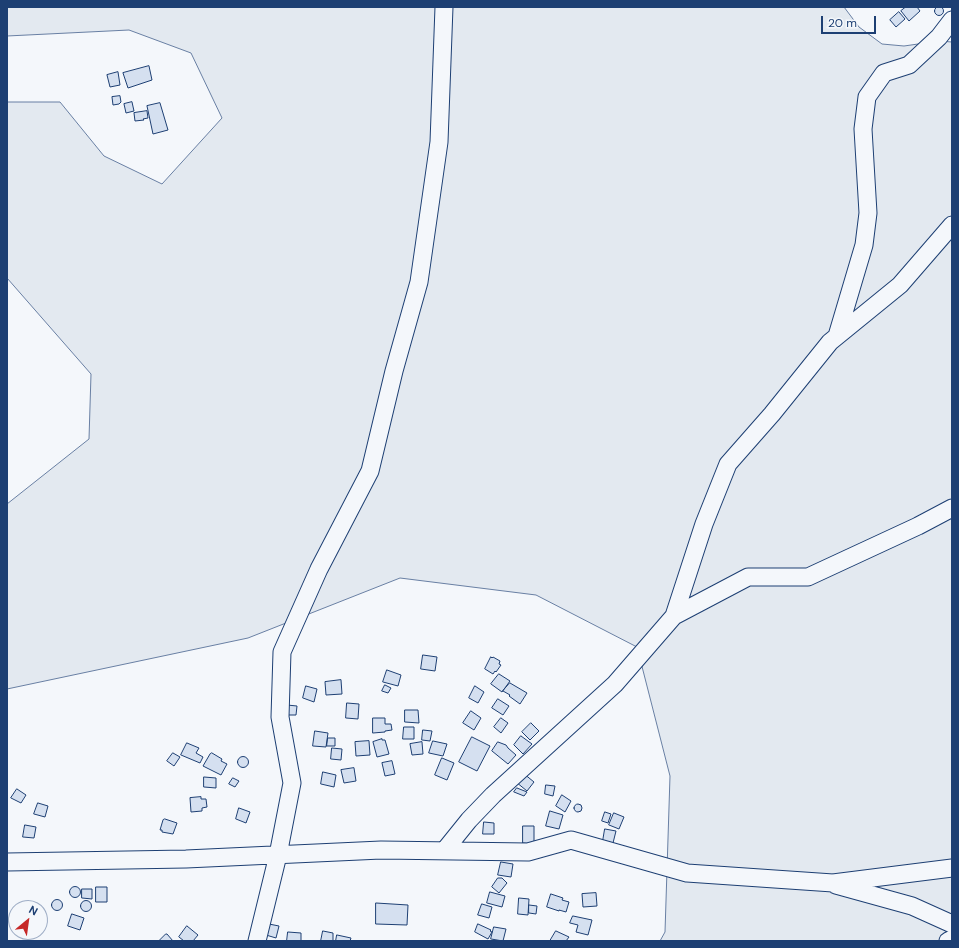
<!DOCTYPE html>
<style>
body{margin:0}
#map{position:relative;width:959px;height:948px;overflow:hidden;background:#f4f7fb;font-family:"DM Sans",sans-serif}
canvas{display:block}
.frame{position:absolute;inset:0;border:8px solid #1d3f73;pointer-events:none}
.north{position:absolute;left:8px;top:900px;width:40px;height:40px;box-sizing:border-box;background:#f4f7fb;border:1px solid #9eadc5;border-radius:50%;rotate:29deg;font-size:11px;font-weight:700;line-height:16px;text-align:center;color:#1d3f73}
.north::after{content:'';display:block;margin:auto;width:14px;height:18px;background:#c62828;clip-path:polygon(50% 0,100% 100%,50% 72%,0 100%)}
.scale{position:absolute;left:821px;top:16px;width:55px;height:18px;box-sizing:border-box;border:2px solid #1d3f73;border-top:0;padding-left:5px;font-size:12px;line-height:14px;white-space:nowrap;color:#1d3f73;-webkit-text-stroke:3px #f4f7fb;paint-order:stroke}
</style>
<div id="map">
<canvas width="959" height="948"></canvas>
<div class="frame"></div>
<div class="north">N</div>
<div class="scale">20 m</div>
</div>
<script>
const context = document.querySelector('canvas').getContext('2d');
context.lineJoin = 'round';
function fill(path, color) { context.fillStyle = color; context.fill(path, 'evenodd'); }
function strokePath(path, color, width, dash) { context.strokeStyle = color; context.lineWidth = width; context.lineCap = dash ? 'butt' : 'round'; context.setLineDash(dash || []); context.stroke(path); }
const green = new Path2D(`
 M7,7H844L859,27L882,44L904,46L939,41L952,42V941H660L665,932L670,776L637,647L536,595L400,578L248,638L7,689V504L89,439L91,374L7,278V102H60L104,156L162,184L222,118L191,53L129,30L7,36Z`);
fill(green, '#e3e9f0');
strokePath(green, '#687fa3', 1);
const building = new Path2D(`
 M934.5 11a4.5 4.5 0 1 1 9 0a4.5 4.5 0 1 1-9 0Z
 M906,7H917L920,11L909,21L901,11Z
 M899,12L905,19L896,27L890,20Z
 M149,66L152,80L128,88L123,73Z
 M118,72L120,85L110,87L107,75Z
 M120,96L121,102L119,104L113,105L112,97Z
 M132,102L134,111L126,113L124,104Z
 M160,103L168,130L153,134L147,106Z
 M147,111L148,118L143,119L144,120L135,121L134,113Z
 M423,655L437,657L435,671L421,669Z
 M491,657L492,658L493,657L500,661L499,664L501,665L496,672L495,671L493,674L485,669Z
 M387,670L401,675L398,686L383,682Z
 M499,674L510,681L502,692L491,684Z
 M341,680L342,694L326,695L325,682Z
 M510,683L527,693L520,704L509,696L510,695L503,691Z
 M385,685L391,688L388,693L382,691Z
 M306,686L317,689L314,702L303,698Z
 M475,686L484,692L478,703L469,698Z
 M498,699L509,706L503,715L492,708Z
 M347,703L359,704L358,719L346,718Z
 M287,705L297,706L296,715H286Z
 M405,710H418L419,723L405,722Z
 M471,711L481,718L474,730L463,723Z
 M373,718H385V724H391L392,730L385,731V732L373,733Z
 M501,718L508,723L501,733L494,727Z
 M531,723L539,731L530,740L522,732Z
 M404,727H414V739H403Z
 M423,730L432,731L430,741L422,740Z
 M315,731L328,733L326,747L313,746Z
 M521,736L532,744L523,754L514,745Z
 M472,737L490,746L477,771L459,762Z
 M328,738H335V746H327Z
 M382,739V740H385L389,754L377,757L373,742Z
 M369,741L370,755L356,756L355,742Z
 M433,741L447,744L443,756L429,753Z
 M422,742L423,754L412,755L410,744Z
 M498,742L506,745L508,748L516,755L508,764L492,751Z
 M187,743L199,748L196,753L203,757L200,763L181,755Z
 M332,748L342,749L341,760L331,759Z
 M173,753L180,757L174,766L167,761Z
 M212,753L222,759L221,761L227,764L221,775L203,766L210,754Z
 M237.5 762a5.5 5.5 0 1 1 11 0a5.5 5.5 0 1 1-11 0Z
 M442,758L454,763L447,780L435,775Z
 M392,761L395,774L385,776L382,763Z
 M354,768L356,781L344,783L341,770Z
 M323,772L336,775L334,787L321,784Z
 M523,773L534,782L527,791L516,782Z
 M204,777L216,778V788L204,787Z
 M233,778L239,781L235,787L229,784Z
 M546,785L555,786L553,796L545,794Z
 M517,788L527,792L524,796L514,792Z
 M17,789L26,795L21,803L11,798Z
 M562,795L571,801L565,812L556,806Z
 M201,797V799H206L207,807L202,808V811L191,812L190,798Z
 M38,803L48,806L45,817L34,814Z
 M574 808a4 4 0 1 1 8 0a4 4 0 1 1-8 0Z
 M239,808L250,812L246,823L236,819Z
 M550,811L563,815L559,829L546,826Z
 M605,812L611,814L608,823L602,821Z
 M614,813L624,817L619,829L609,825Z
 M165,819L177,823L173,834L162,832V830H160L163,820Z
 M484,822L494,823V834H483Z
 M25,825L36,827L34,838L23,837Z
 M523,826H534V844L523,843Z
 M605,829L616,831L613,843L603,841Z
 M501,862L513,864L511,877L498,875Z
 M498,878H502L507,883L499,893L492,887Z
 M69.5 892a5.5 5.5 0 1 1 11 0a5.5 5.5 0 1 1-11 0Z
 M96,887H107V902H96Z
 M82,889H92V899L82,898Z
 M490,892L505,896L502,907L487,903Z
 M596,893L597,906L583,907L582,894Z
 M551,894L563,898L562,900L569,902L566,912L559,910V911L547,907Z
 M519,898L529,899L528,915L518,914Z
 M51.5 905a5.5 5.5 0 1 1 11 0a5.5 5.5 0 1 1-11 0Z
 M80.5 906a5.5 5.5 0 1 1 11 0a5.5 5.5 0 1 1-11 0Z
 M376,903L408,905L407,925L376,924Z
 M482,904L492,907L489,918L478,915Z
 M529,905L537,906L536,914L529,913Z
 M72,914L84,918L80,930L68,926Z
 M573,916L592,920L588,935L576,932L578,925L570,923Z
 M269,924L279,926L276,938L266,935Z
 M478,924L491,930L490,931L492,932L488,939L475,932Z
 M187,926L198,935L193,941H184L179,937Z
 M494,927L506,929L503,941L491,939Z
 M323,931L333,933V941H321Z
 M556,931L569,937L566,941H550Z
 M288,932L301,933V941H287Z
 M166,934H167L173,941H159Z
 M337,935L351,938L350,941H336Z`);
fill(building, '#d5e0f0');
strokePath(building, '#1d3f73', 1);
const minor = new Path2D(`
 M837,336L864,245L868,213L863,129L867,97L884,73L909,65L939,37L952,20
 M674,616L748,577H808L918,526L952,508
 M444,851L469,820L493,795L615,684L674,616L704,524L728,464L772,414L830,342L900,285L952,225
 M7,862L186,859L381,850L528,852L571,840L687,873L833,883L952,868
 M836,885L912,906L952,924
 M257,941L278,855L292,783L280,717L282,652L319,569L370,471L394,371L419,282L439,142L444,7
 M948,941L952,939`);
strokePath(minor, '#1d3f73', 19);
strokePath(minor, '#f4f7fb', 17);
</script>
